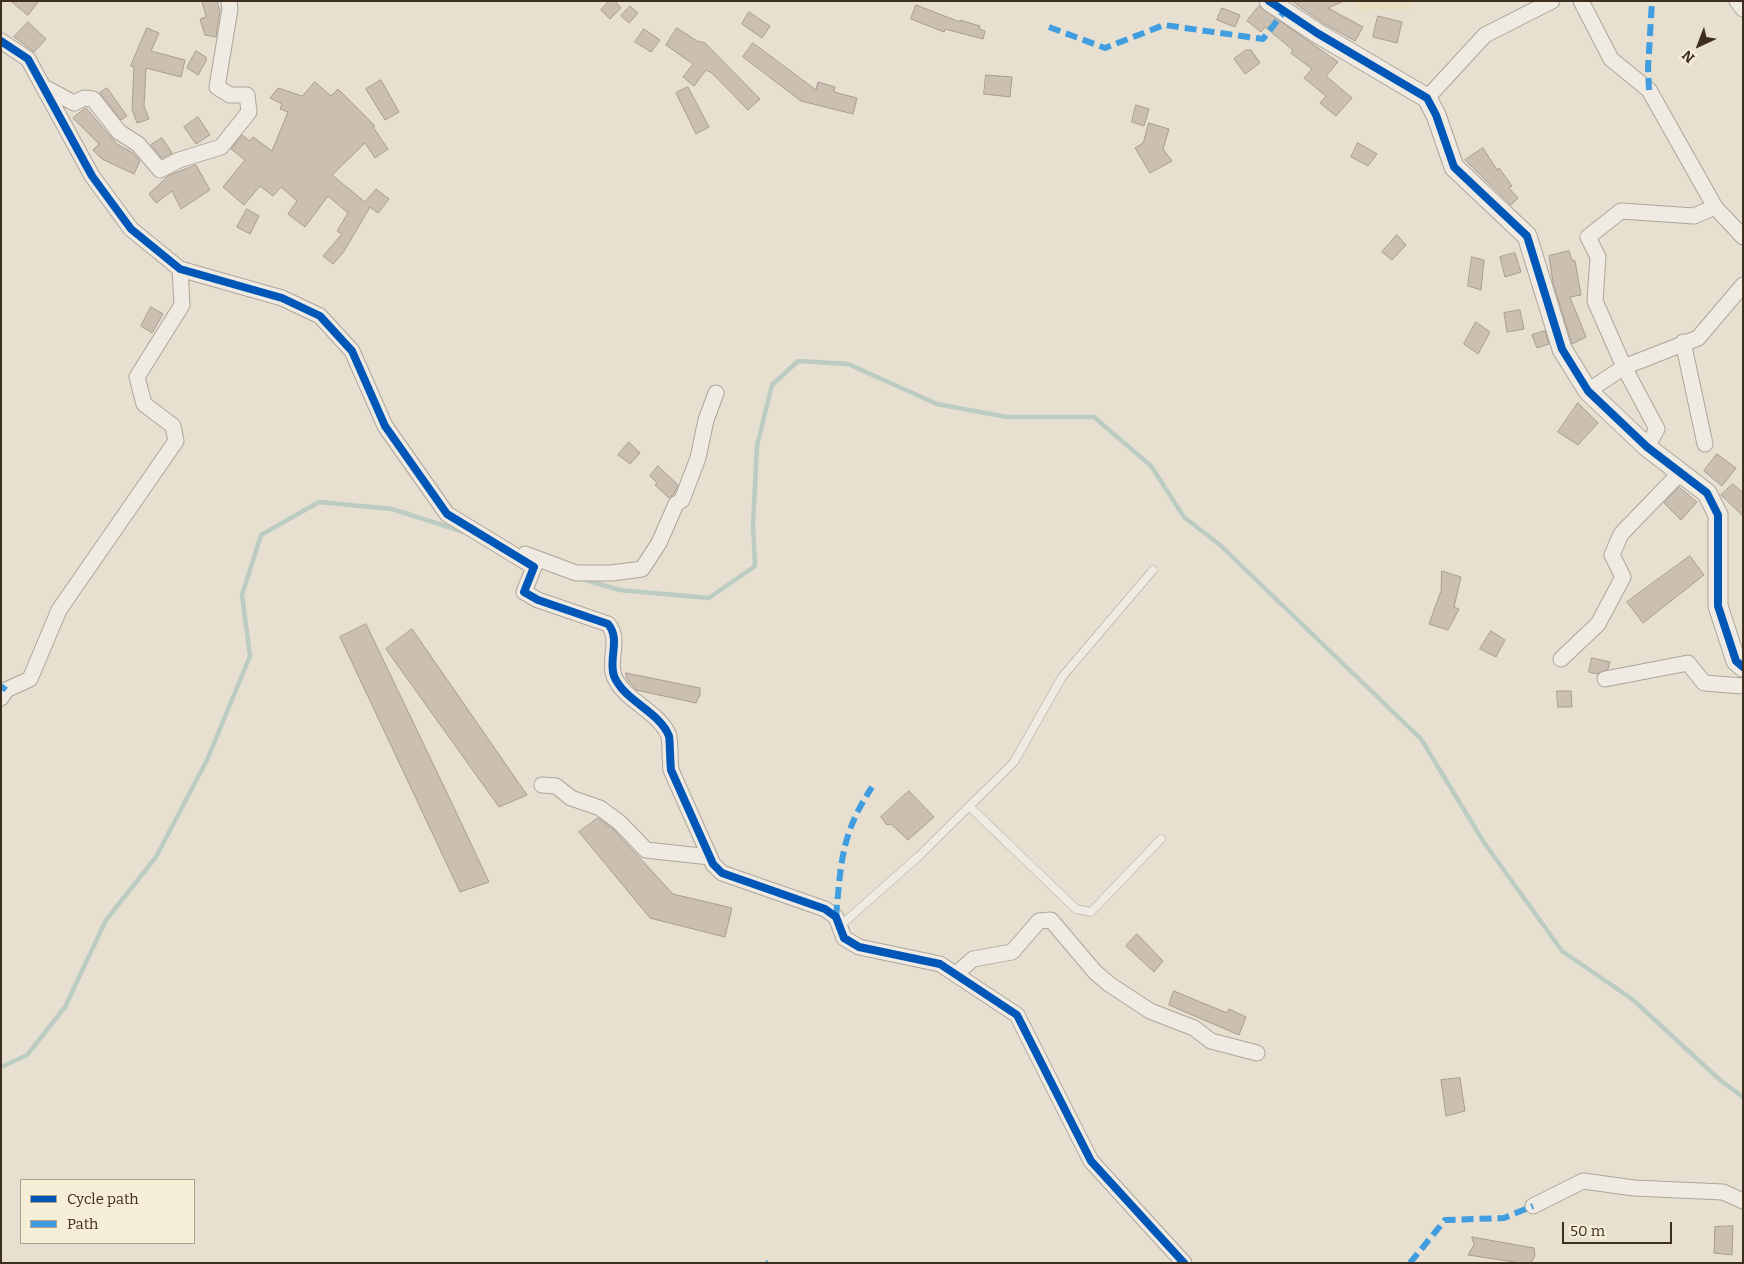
<!DOCTYPE html>
<style>
body{margin:0}
#map{position:relative;width:1744px;height:1264px;overflow:hidden;background:#e7e0d1;font-family:Bitter,serif}
canvas{display:block}
.frame{position:absolute;inset:0;border:2px solid #3d2e20;pointer-events:none}
.legend{position:absolute;left:20px;top:1179px;width:175px;height:65px;box-sizing:border-box;background:#f7eed8;border:1px solid #ada18e;margin:0;padding:6px 9px;list-style:none;font-size:15px;color:#3d2e20}
.legend li{display:flex;align-items:center;gap:10px;height:25px}
.legend b{width:25px;border:1px solid #ada18e}
.north{position:absolute;left:1674px;top:20px;width:50px;height:50px;-webkit-text-stroke:4px #f7eed8;paint-order:stroke;rotate:223deg;font-size:14px;font-weight:700;line-height:20px;text-align:center;color:#3d2e20}
.north::after{content:'';display:block;margin:auto;width:18px;height:22px;background:#3d2e20;clip-path:polygon(50% 0,100% 100%,50% 72%,0 100%)}
.scale{position:absolute;left:1562px;top:1222px;width:110px;height:22px;box-sizing:border-box;border:2px solid #3d2e20;border-top:0;padding-left:6px;font-size:15px;line-height:18px;white-space:nowrap;color:#3d2e20;-webkit-text-stroke:4px #f7eed8;paint-order:stroke}
</style>
<div id="map">
<canvas width="1744" height="1264"></canvas>
<div class="frame"></div>
<ul class="legend">
<li><b style="height:6px;background:#0057b8"></b>Cycle path</li>
<li><b style="height:6px;background:#3f9de0"></b>Path</li>
</ul>
<div class="north">N</div>
<div class="scale">50 m</div>
</div>
<script>
const context = document.querySelector('canvas').getContext('2d');
context.lineJoin = 'round';
function fill(path, color) { context.fillStyle = color; context.fill(path, 'evenodd'); }
function strokePath(path, color, width, dash) { context.strokeStyle = color; context.lineWidth = width; context.lineCap = dash ? 'butt' : 'round'; context.setLineDash(dash || []); context.stroke(path); }
fill(new Path2D(`
 M1355,1H1413V9L1359,11Z`), '#e6dfc2');
strokePath(new Path2D(`
 M582,579L620,590L709,598L755,566L753,525L757,446L772,385L798,361L848,364L937,404L1007,417H1094L1151,466L1184,517L1220,545L1421,739L1483,841L1562,951L1632,999L1720,1080L1743,1097
 M1,1067L27,1055L65,1007L106,920L156,857L208,758L250,656L242,595L261,535L319,502L392,509L464,532`), '#bcccc2', 4.5);
const building = new Path2D(`
 M11,1H39L28,15Z
 M202,1H217L220,10L216,37L205,35L200,19L206,17Z
 M609,1H615L621,8L610,19L601,10Z
 M1292,1H1344L1328,8L1363,27L1355,41L1323,23Z
 M916,5L960,22V20L980,26L979,29L985,31L983,39L945,29L944,32L911,19Z
 M630,6L638,13L629,23L621,16Z
 M1259,6L1338,62L1326,76L1352,98L1336,116L1320,103L1326,96L1304,78L1312,69L1291,53L1293,50L1265,27L1261,32L1247,21Z
 M1222,8L1240,15L1235,27L1217,20Z
 M749,12L770,26L762,38L742,24Z
 M1378,16L1402,22L1397,43L1373,37Z
 M28,22L46,39L34,52L14,37Z
 M147,28L159,33L151,51L185,60L181,77L146,68L144,106L149,119L137,123L132,109L134,67L131,66Z
 M677,28L697,41L705,43L760,99L748,110L712,73L706,70L694,86L683,77L693,64L666,45Z
 M644,29L660,40L651,52L635,42Z
 M753,43L816,90L818,82L835,87L834,92L857,98L853,114L801,101L743,57Z
 M1246,50H1251L1260,63L1245,74L1234,59Z
 M196,51L206,57V61L198,75L187,68Z
 M986,75L1012,77L1010,97L984,94Z
 M381,80L399,112L385,120L366,89Z
 M315,82L331,96L338,89L375,126L373,127L388,149L375,158L365,143L332,175L365,202L376,189L389,199L378,213L370,207L343,253L333,264L323,256L342,234L337,231L348,213L328,196L305,227L288,214L297,201L281,187L273,196L260,186L244,205L223,187L245,160L231,149L242,135L250,141L253,137L272,151L288,112L280,109L282,104L270,98L278,88L302,96Z
 M688,87L709,127L696,134L676,93Z
 M107,88L127,116L121,120L100,93Z
 M1136,105L1149,109L1144,126L1132,122Z
 M86,108L117,144L133,153L140,161L134,174L102,159L93,150L99,144L73,118Z
 M198,117L210,135L196,144L184,127Z
 M1149,123L1169,129L1163,149L1172,161L1150,173L1135,148L1143,143Z
 M162,138L172,153L162,158L151,145Z
 M1358,143L1377,154L1368,166L1351,157Z
 M1483,148L1497,170L1499,168L1512,186L1509,188L1518,198L1511,205L1465,160Z
 M196,165L210,190L181,209L172,191L156,203L149,194L168,176Z
 M247,209L259,216L250,234L237,227Z
 M1397,235L1406,245L1392,260L1382,252Z
 M1569,251L1572,260L1575,261L1581,295L1570,297L1586,337L1572,344L1553,283L1549,256Z
 M1515,253L1521,272L1505,277L1500,257Z
 M1472,257L1484,260L1481,290L1468,286Z
 M151,307L163,314L152,333L141,326Z
 M1520,310L1524,329L1507,332L1504,313Z
 M1476,322L1490,332L1478,354L1464,344Z
 M1545,331L1549,344L1537,348L1532,335Z
 M1578,403L1598,423L1578,445L1558,432Z
 M629,442L640,453L630,464L618,455Z
 M1717,454L1736,468L1722,486L1704,471Z
 M658,466L678,485L674,494L669,498L655,485L657,483L650,476Z
 M1733,484L1743,493V516L1721,495Z
 M1679,487L1697,502L1681,520L1664,503Z
 M1690,556L1704,575L1643,623L1627,602Z
 M1442,571L1461,577L1454,607L1459,609L1448,630L1429,624L1441,591Z
 M366,624L448,795L489,882L460,892L340,637Z
 M412,629L527,795L499,807L386,649Z
 M1491,631L1505,640L1496,657L1480,649Z
 M1592,658L1610,662L1608,669L1597,674L1589,672Z
 M626,673L700,688V695L696,703L636,690L627,679Z
 M1557,691H1571L1572,707H1558Z
 M909,791L934,817L908,840L891,824L887,825L881,817Z
 M598,818L613,829L673,894L732,908L725,937L650,918L579,832Z
 M1137,934L1163,961L1154,972L1126,946Z
 M1174,991L1227,1013L1229,1009L1246,1017L1239,1035L1169,1005Z
 M1460,1078L1465,1111L1446,1116L1441,1080Z
 M1733,1226L1732,1255L1714,1253L1715,1227Z
 M1472,1237L1534,1248L1535,1256L1531,1263H1521L1468,1255L1474,1245Z`);
fill(building, '#cbbfb2');
strokePath(building, '#a89c90', 1);
const service = new Path2D(`
 M970,807L1076,909L1091,912L1161,839
 M840,926L919,856L1014,762L1062,677L1153,570`);
const minor = new Path2D(`
 M1581,1L1611,59L1649,90L1715,207L1743,237
 M1737,1L1743,9
 M1,41L28,59L92,176L131,229L180,269L282,298L320,316L352,351L385,426L447,514L534,567L524,592L538,600L608,624C621,639 608,659 614,676C624,701 659,711 669,736C670,740 670,762 671,770L713,864L722,873L825,909L836,917L844,938L859,947L940,964L1017,1015L1091,1161L1184,1263
 M44,87L74,103L84,98L93,99L119,132L138,144L160,170L179,160L221,147L249,112L247,95H230L217,87L230,9L229,1
 M1427,98L1485,35L1552,1
 M1683,342L1705,444
 M1588,391L1624,367L1698,338L1743,285
 M1647,447L1657,429L1624,367L1595,301L1598,257L1588,237L1621,211L1694,216L1715,207
 M525,554L576,573H612L642,569L659,543L676,504L682,500L698,458L706,420L716,393
 M1561,659L1598,624L1623,577L1612,555L1621,534L1679,474
 M1605,679L1688,663L1704,683L1743,686
 M1,698L6,690L30,679L59,610L176,441L173,426L144,404L137,377L182,305L180,269
 M542,785L556,786L571,798L600,808L619,822L646,850L710,857
 M956,974L973,959L1012,952L1039,921L1051,920L1095,972L1109,984L1150,1011L1194,1028L1211,1041L1257,1053
 M1533,1206L1583,1181L1634,1188L1723,1192L1743,1201`);
const tertiary = new Path2D(`
 M1269,1L1317,33L1427,98L1436,115L1454,167L1527,236L1562,349L1588,391L1647,447L1707,493L1718,515V606L1736,661L1743,667`);
strokePath(service, '#ada599', 9);
strokePath(minor, '#ada599', 17);
strokePath(tertiary, '#ada599', 21);
strokePath(service, '#efebe3', 8);
strokePath(minor, '#efebe3', 15);
strokePath(tertiary, '#efebe3', 19);
strokePath(new Path2D(`
 M1049,27L1105,48L1164,25L1263,39L1284,12
 M1649,90L1648,69L1652,1
 M1,686L6,690
 M836,917C841,863 841,834 872,787
 M765,1262L766,1263
 M1410,1263L1445,1220L1504,1218L1533,1206`), '#3f9de0', 6, [12, 6]);
strokePath(new Path2D(`
 M1269,1L1317,33L1427,98L1436,115L1454,167L1527,236L1562,349L1588,391L1647,447L1707,493L1718,515V606L1736,661L1743,667
 M1,41L28,59L92,176L131,229L180,269L282,298L320,316L352,351L385,426L447,514L534,567L524,592L538,600L608,624C621,639 608,659 614,676C624,701 659,711 669,736C670,740 670,762 671,770L713,864L722,873L825,909L836,917L844,938L859,947L940,964L1017,1015L1091,1161L1184,1263`), '#0057b8', 8);
</script>
